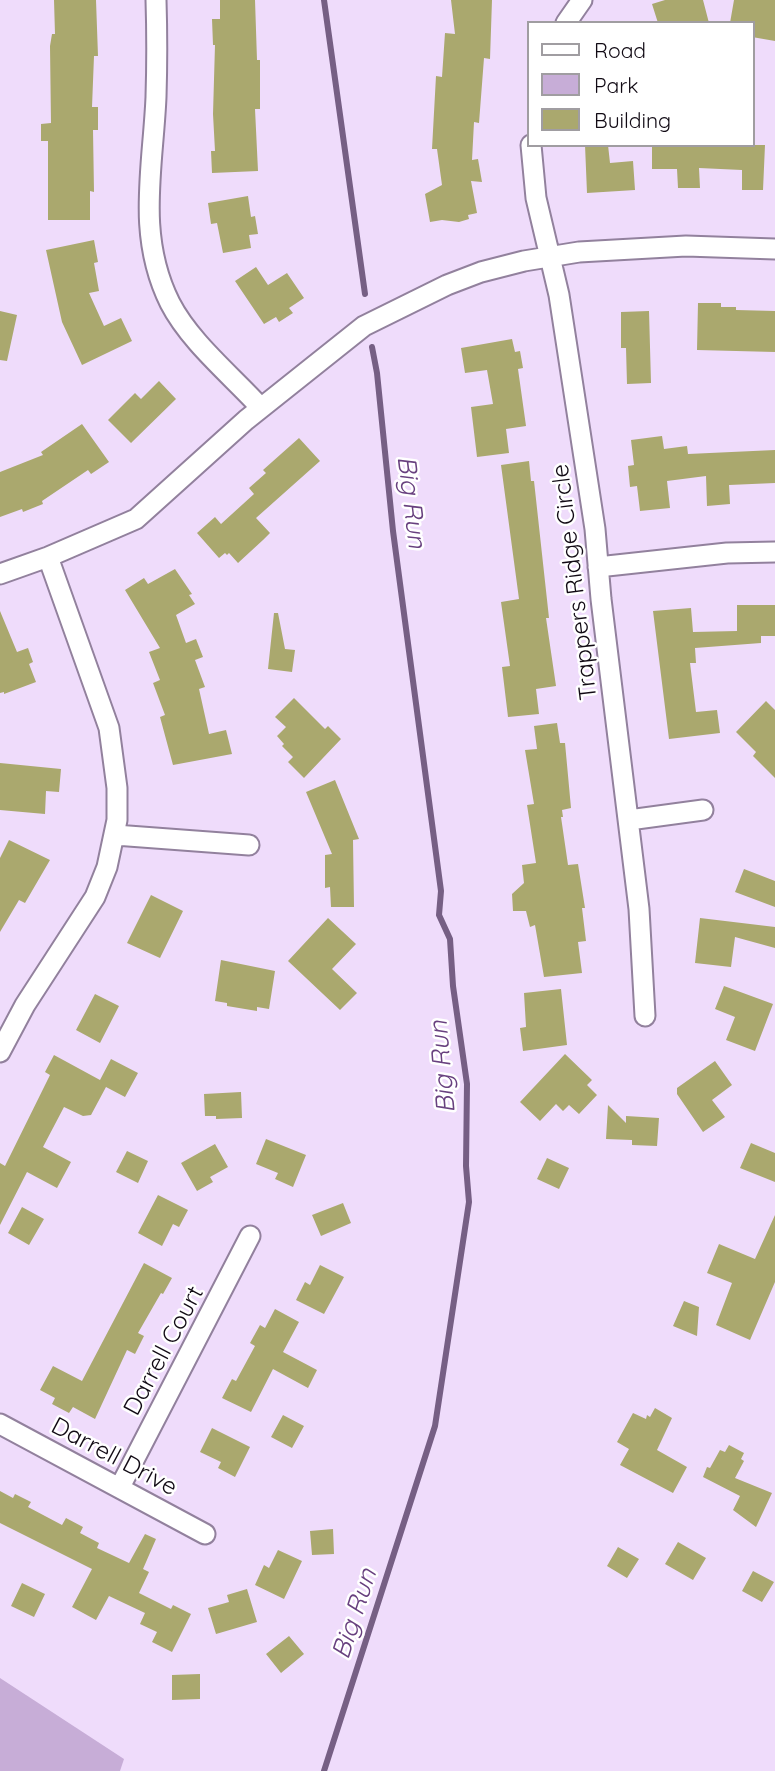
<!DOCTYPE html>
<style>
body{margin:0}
#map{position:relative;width:775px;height:1771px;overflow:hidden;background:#efdcfb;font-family:Quicksand,sans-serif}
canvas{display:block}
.legend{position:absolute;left:527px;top:21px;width:228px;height:126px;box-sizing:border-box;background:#fff;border:2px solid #a09da1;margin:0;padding:9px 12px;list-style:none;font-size:21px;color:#110a14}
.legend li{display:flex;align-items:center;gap:14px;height:35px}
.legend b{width:35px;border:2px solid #a09da1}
</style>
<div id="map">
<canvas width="775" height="1771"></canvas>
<ul class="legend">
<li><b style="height:9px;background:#fff"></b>Road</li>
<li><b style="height:19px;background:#c7add7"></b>Park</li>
<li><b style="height:19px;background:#aaa86e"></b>Building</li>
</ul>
</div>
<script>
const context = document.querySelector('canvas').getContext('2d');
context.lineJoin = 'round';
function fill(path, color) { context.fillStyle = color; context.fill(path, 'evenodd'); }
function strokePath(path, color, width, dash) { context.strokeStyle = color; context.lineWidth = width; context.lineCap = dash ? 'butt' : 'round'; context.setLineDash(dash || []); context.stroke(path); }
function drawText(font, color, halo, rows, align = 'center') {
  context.font = font + ' Quicksand,sans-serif'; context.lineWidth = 5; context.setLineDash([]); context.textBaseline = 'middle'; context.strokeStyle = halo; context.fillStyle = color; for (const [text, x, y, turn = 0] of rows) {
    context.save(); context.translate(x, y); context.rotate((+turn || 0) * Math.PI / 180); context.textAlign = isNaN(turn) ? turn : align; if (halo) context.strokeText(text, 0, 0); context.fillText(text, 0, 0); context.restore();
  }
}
fill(new Path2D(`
 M0,1678L124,1759L120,1771H0Z`), '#c7add7');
strokePath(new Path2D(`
 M324,0L365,294
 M324,1771L435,1426L469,1202L466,1166L467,1084L453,986L450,939L439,915L441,891L393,531L377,373L372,347`), '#765f84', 6);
fill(new Path2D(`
 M54,0H96L98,56H94L92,107H98V130H93L94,192L90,191V220H48V141H41V124L51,123L50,46L52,34H55Z
 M220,0H255L257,60H260V109H255L258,171L212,173L211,151H215L213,114L215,45H213L212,19H220Z
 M451,0H492L490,59L484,58L479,123L474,122L472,160L478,159L482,182L471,181L477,213L468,215L469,219L459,222L442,220L430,222L425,194L442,185L437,149H432L436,76L442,77L445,33L455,34Z
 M665,0H703L709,23H658L652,4Z
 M734,0H775V41L752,37V23H730Z
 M585,145H608L610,163L633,161L635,190L587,193Z
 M652,145H765L763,190H742V170L699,168L700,188H678L677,169H652Z
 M248,196L251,217L255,216L258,234L249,235L251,248L223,253L217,223L211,224L208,203Z
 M94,240L98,262L94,263L99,291L89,293L104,326L121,318L132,341L82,365L62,322L46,250Z
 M256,267L268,285L287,273L304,298L289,308L293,313L279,322L276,317L264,324L235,281Z
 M698,303H721V307H736V310L775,311V352L697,350Z
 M0,311L17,315L7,361L0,360Z
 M649,311L651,383L627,384L626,348H621V312Z
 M512,339L515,352L520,351L523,368L518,369L526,426L506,429L509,453L477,457L471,407L493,404L487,370L465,373L461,348Z
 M159,381L176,399L131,443L108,420L135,393L141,399Z
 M82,424L109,462L91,474L88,470L42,501L43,504L23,512L22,509L0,517V472L43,455L41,452Z
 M662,436L664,449L687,446L688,454L775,450V483L729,485L730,504L707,506L706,476L667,481L670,508L640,511L637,486L630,487L628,466L634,465L631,440Z
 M299,438L320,461L256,518L270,533L263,540L238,563L229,553L227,555L225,553L219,558L197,533L215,517L221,524L254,494L249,488L266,473L263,470Z
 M529,461L531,481H534L549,618H546L556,686L536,689L539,714L508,717L502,667L510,666L501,602L519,599L501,465Z
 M175,569L192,594L189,595L195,604L176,615L186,643L196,639L203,657L195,660L205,687L199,689L209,734L226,730L232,754L173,765L160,717L165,715L153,683L160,680L149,652L160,648L125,590L144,578L148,584Z
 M737,605H775V636H761V643L695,648L696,663H690L696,712L717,710L720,733L669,739L653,611L691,608L693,632L737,631Z
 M0,611L17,652L28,648L33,662L29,664L36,682L4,694V692L0,693Z
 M274,613H278L285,649L295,650L292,672L268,669Z
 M294,698L325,729L328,726L341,739L304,778L288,762L293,757L282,746L284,744L277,736L286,727L275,717Z
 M766,701L775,710V778L753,756L756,752L736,732Z
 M557,723L560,743H565L571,808L562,810L563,817H561L568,865L578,864L585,908H582L586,941L578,942L582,973L544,977L535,925L530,927L526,911H513L512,894L524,883L522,865L536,863L527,805L534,804L525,750L537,749L534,726Z
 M0,763L61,769L59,792L46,791L45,814L0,810Z
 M335,780L359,839L353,840L354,907H331L330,887L325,888V855L332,854L306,792Z
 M9,840L50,860L25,903L19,900L0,932V858Z
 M744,869L775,881V907L735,892Z
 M151,895L183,911L160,958L127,943Z
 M328,918L356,944L332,969L357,993L340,1010L288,961Z
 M700,918L775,927V948L735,937L731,967L695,963Z
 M221,960L275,971L269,1009L257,1007V1011L227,1006V1003L215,1001Z
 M724,986L773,1004L755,1051L726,1040L735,1017L715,1009Z
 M561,989L567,1045L523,1051L520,1028L526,1027L524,993Z
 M95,994L119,1006L100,1043L76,1030Z
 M565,1054L592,1080L587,1085L597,1095L579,1114L569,1105L563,1111L556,1104L540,1121L520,1102Z
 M54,1055L100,1080L111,1059L138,1073L125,1097L106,1087L91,1115L83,1116L64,1107L43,1147L71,1162L57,1188L27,1172L0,1225V1163L5,1166L50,1075L45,1072Z
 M715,1061L732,1085L712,1100L725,1117L703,1132L677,1094V1088Z
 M241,1092L242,1118L216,1119V1116H205L204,1094Z
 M608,1105L626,1123V1116L659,1118L657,1146L632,1145V1140L606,1139Z
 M266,1139L306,1155L293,1187L275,1179L278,1173L256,1164Z
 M751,1143L775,1153V1182L740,1168Z
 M215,1144L228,1167L210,1177L213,1182L197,1191L181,1163Z
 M127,1151L148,1161L138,1183L116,1172Z
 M547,1158L569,1168L559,1189L537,1179Z
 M158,1195L188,1210L179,1227L173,1224L162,1246L138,1233Z
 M343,1203L351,1223L321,1236L312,1215Z
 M22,1207L44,1219L29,1245L8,1233Z
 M775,1215V1282L750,1340L716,1325L732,1283L707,1273L719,1244L755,1259Z
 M144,1263L172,1278L163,1294L161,1293L138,1333L144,1336L135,1354L127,1350L95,1419L73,1407L69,1413L52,1404L55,1398L40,1390L53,1366L82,1381Z
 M320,1265L344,1277L324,1314L296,1300L305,1282L310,1285Z
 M684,1301L699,1307L697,1336L673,1326Z
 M275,1309L299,1322L283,1352L317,1370L308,1388L273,1369L251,1412L222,1398L232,1379L236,1381L255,1346L250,1343L260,1325L265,1328Z
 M655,1408L672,1418L657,1450L687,1467L673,1493L620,1465L629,1449L617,1442L633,1413L646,1419L647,1415L650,1417Z
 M283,1415L304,1426L292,1448L271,1437Z
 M212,1428L250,1447L235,1477L218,1468L221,1462L200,1452Z
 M729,1445L744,1453L741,1459L744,1461L735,1478L772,1493L756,1527L733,1510L740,1496L703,1477L707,1467L710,1468L720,1450L725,1452Z
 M0,1491L13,1498L15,1494L31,1502L28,1507L62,1525L66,1518L83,1527L80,1533L99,1543L97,1548L129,1563L145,1534L156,1539L143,1569L149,1572L139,1593L171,1609L173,1605L191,1614L172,1652L152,1642L157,1632L140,1624L145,1613L109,1596L96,1620L72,1607L92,1569L0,1523Z
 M333,1529L334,1554L312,1555L310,1531Z
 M678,1542L706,1558L693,1580L665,1564Z
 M618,1547L639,1559L627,1578L607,1566Z
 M278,1550L302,1561L284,1599L255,1585L264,1565L269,1568Z
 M753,1571L774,1582L762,1602L742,1591Z
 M22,1583L45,1594L34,1617L11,1606Z
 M247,1589L257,1622L216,1634L208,1608L229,1602L227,1595Z
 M289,1636L304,1654L281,1673L266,1654Z
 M200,1674V1699L172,1700V1675Z`), '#aaa86e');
const street = new Path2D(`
 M156,0C157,32 157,65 156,97C153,168 136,235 170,303C190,342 231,375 261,408
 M566,23L582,0
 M531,145L536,198L559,295L595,529L601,599L639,909L645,1016
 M598,567L727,553L775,552
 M0,574L48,557L136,519L246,420L364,326L447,285L481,272L524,261L579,252L686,246L775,249
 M629,820L703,810
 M115,835L249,845
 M0,1052L25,1005L95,897L107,867L117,820V788L109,728L48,557
 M0,1424L205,1534
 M120,1487L250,1236`);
strokePath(street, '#92819d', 23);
strokePath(street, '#fff', 19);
drawText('24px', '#110a14', '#fff', [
 ["Trappers Ridge Circle",575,582,-97],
 ["Darrell Court",164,1351,-62],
 ["Darrell Drive",114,1457,28]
]);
drawText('italic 26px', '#68407f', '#fff', [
 ["Big Run",411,502,83],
 ["Big Run",443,1067,-95],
 ["Big Run",355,1614,-72]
]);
</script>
